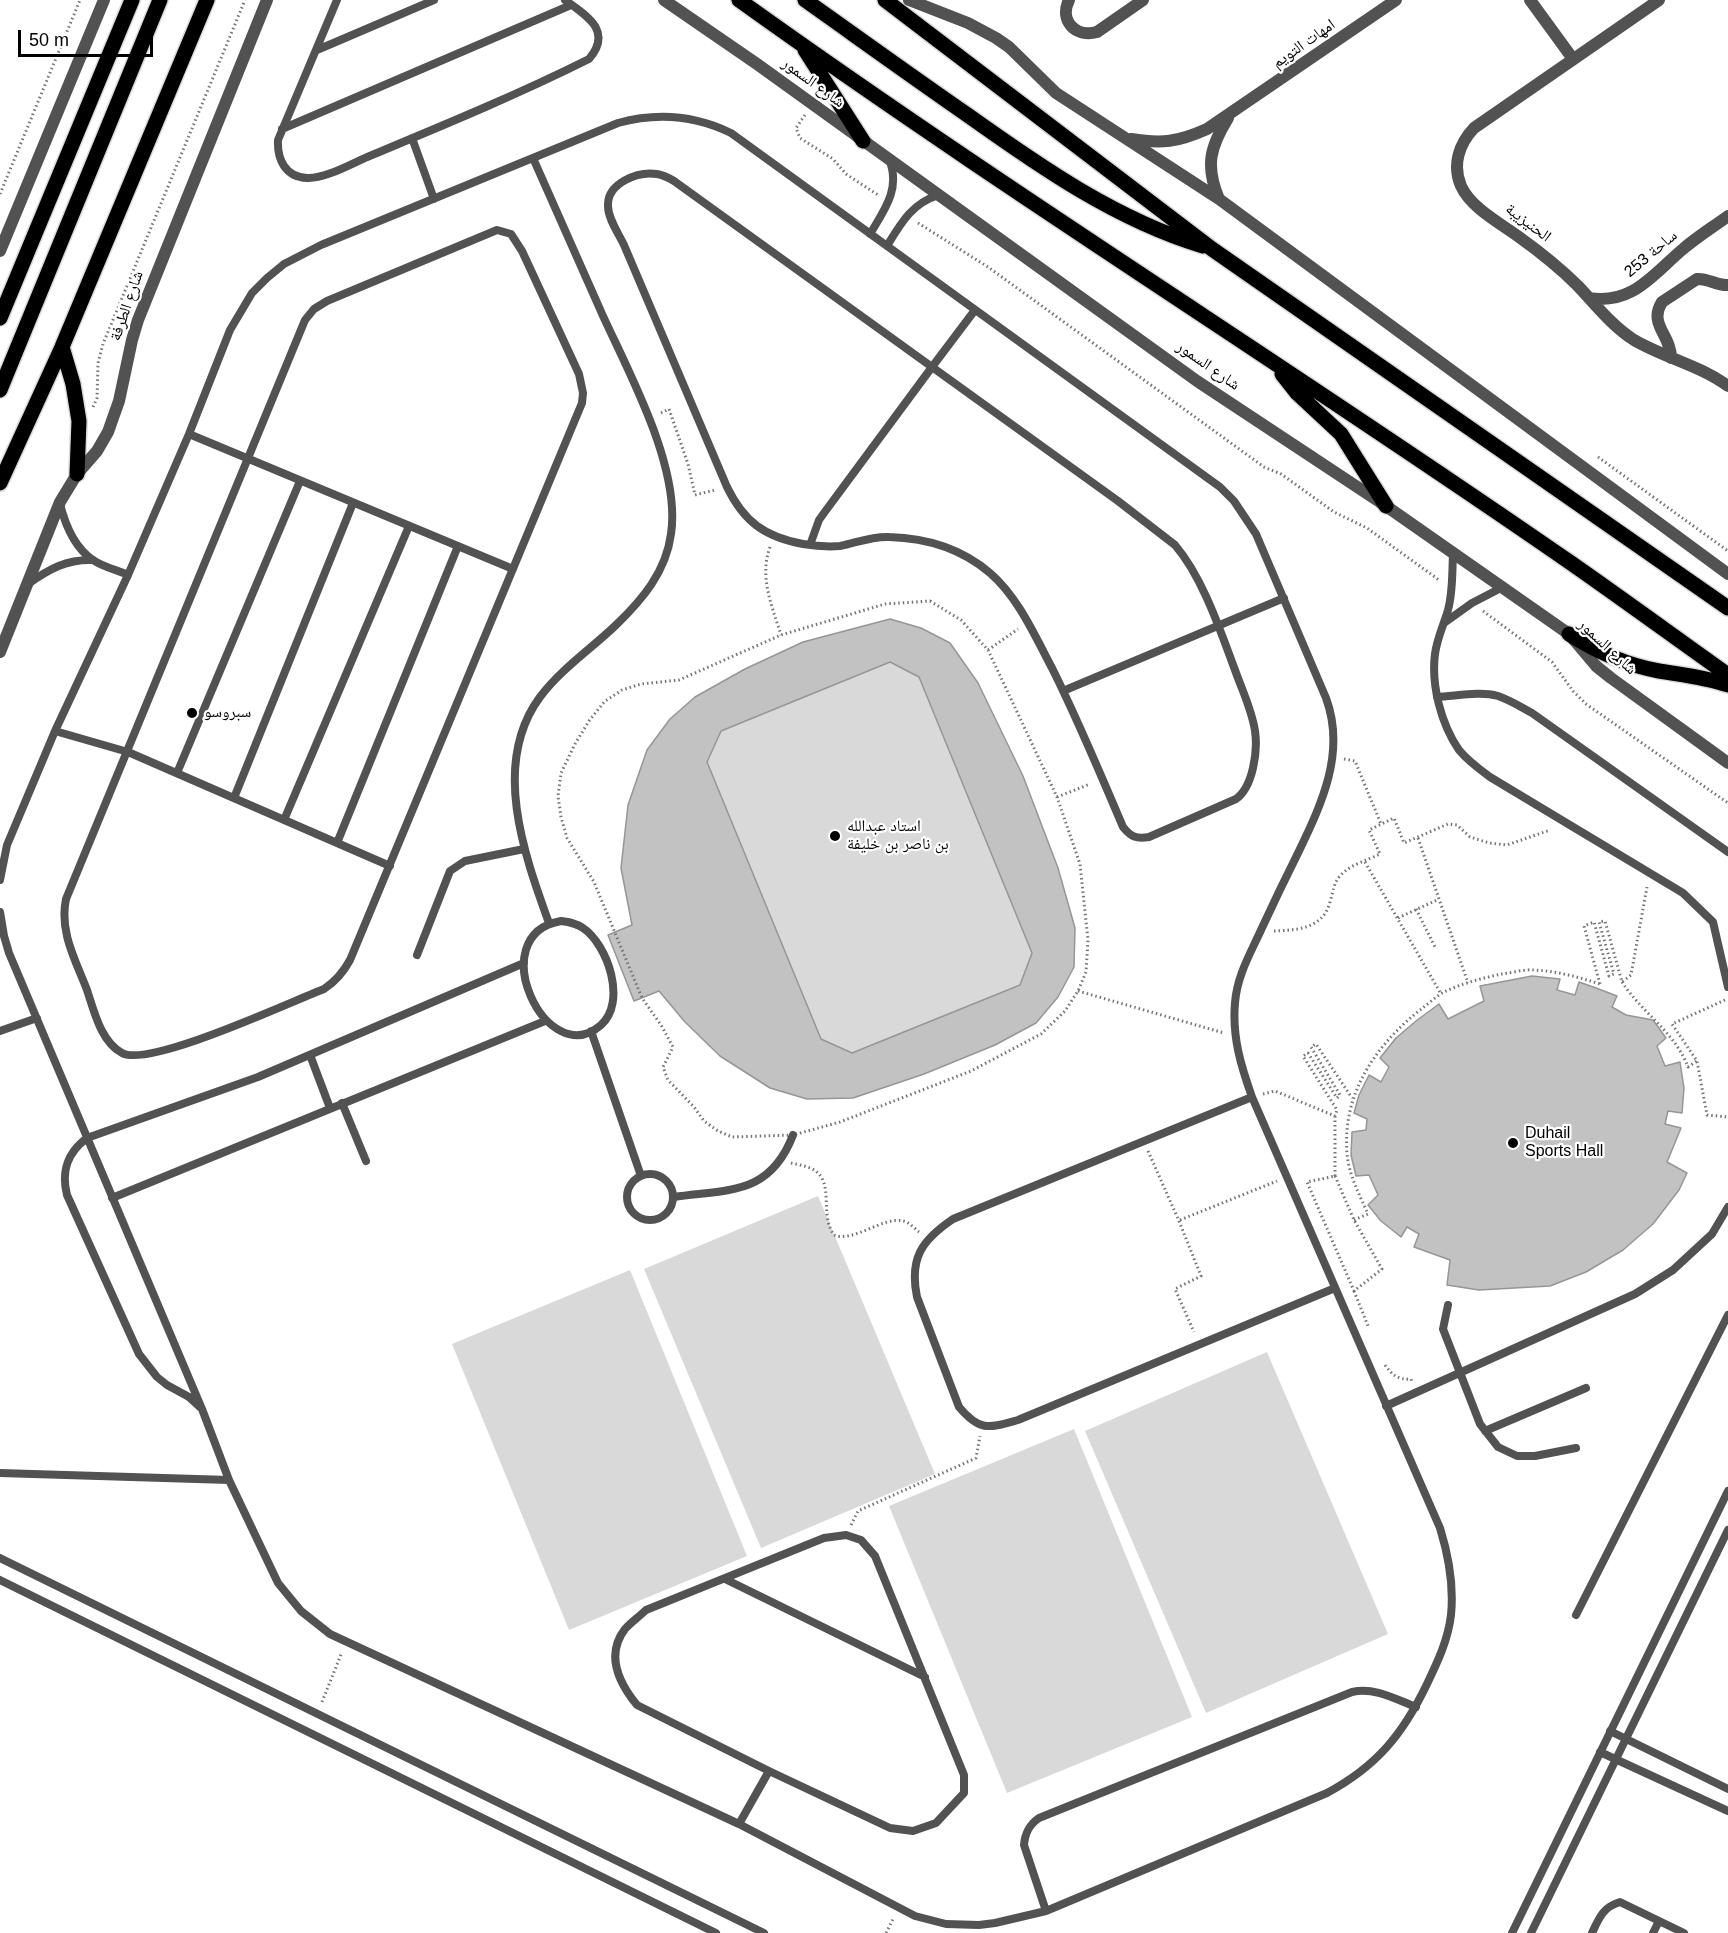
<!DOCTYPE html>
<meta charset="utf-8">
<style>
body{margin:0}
#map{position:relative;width:1728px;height:1933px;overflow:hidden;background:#fff;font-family:Arial,sans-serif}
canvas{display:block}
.scale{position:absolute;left:18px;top:30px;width:135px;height:27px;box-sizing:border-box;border:3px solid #000;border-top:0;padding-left:8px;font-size:18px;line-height:21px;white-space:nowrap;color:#000;-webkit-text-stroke:4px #fff;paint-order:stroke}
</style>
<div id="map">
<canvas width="1728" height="1933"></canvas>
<div class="scale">50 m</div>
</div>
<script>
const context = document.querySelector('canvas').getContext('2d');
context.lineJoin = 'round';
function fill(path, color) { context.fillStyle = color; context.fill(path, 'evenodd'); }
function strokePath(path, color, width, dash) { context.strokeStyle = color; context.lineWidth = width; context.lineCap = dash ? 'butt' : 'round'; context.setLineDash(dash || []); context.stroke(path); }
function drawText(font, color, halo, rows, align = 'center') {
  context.font = font + ' Arial,"Noto Naskh Arabic",sans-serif'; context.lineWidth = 4.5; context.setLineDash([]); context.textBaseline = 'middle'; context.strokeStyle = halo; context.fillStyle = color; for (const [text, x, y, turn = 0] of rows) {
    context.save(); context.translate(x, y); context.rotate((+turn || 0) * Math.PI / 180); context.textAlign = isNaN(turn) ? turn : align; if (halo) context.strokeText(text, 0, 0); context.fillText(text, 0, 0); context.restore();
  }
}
fill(new Path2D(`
 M921,628L950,643L978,683L1023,776L1058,868L1075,928L1074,967L1058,997L1036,1023L995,1045L924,1074L853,1098L807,1099L770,1088L720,1056L685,1022L659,991L634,1001L608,935L632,925L621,868L628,805L647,750L670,719L695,697Z
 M818,1196L935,1474L761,1548L644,1269Z
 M630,1270L747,1556L569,1630L452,1344Z
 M1267,1352L1388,1634L1206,1713L1085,1431Z
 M1074,1429L1192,1717L1007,1793L889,1506Z`), '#d9d9d9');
const building = new Path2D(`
 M890,619L921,628L950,643L978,683L1023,776L1058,868L1075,928L1074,967L1058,997L1036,1023L995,1045L924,1074L853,1098L807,1099L770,1088L720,1056L685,1022L659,991L634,1001L608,935L632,925L621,868L628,805L647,750L670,719L695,697L745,669L803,642ZM890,662L919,677L1032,953L1020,985L852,1053L821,1039L707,762L721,731Z
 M1532,976L1560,979L1557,990L1575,995L1579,982L1596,988L1617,996L1612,1007L1626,1015L1653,1020L1666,1038L1657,1046L1665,1066L1680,1062L1684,1088L1682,1113L1668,1111L1665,1124L1681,1128L1667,1162L1687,1173L1679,1190L1653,1224L1623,1250L1586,1272L1550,1286L1479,1290L1447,1285L1450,1260L1414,1247L1419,1234L1407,1227L1401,1237L1381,1221L1368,1205L1378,1195L1369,1175L1356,1176L1351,1155L1352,1132L1366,1130L1367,1119L1354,1113L1359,1095L1369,1075L1381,1082L1389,1067L1380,1058L1396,1038L1416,1021L1439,1004L1448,1019L1484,1001L1480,986Z`);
fill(building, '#c2c2c2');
strokePath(building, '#969696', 1.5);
const primary = new Path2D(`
 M739,0C1011,195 1296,372 1571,563C1624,600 1676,638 1728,675
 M805,0C860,39 914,78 969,116C1042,168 1117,220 1203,246
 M885,0L1212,249L1728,608
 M805,50L863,141
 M0,318L132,0
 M62,347L73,384L79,421L77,474
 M1282,374L1297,393L1341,434L1386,506
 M0,390L160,0
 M0,483L62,347L207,0
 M1569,634C1597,652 1626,665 1659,671C1683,675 1705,677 1728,685`);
strokePath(primary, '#dbdbdb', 18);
strokePath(new Path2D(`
 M805,115L796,128L800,138L833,159L846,174L878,195
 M0,194L80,0
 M918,223L988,267L1264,467L1281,474L1334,512L1367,528L1439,580
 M93,407L97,398L98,363L103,344L245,0
 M661,413L669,409L688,464L695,495L715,490
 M1598,457L1728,551
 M770,547C759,577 772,606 781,635
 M930,601L961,620L988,650L1057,797L1080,864L1088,940L1086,972L1078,991L1065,1011L1041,1034L971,1071L840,1122L793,1135L732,1137L718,1131L704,1121L694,1107L668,1080L663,1067L673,1047L661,1025L642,998L594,882L567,838L561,817L558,796L561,773L575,744L589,721L604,702L622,690L641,684L679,680L781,635L885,604Z
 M1483,611L1552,662L1573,691L1586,704L1728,803
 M988,650L1018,629
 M1344,759L1355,761L1381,824
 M1057,797L1090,784
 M1418,838L1468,983
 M1365,862L1441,994
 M1416,909L1436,949
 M1398,918L1437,900
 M1274,931C1297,930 1323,929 1330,902C1333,893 1333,884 1340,876C1349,865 1368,860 1380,854L1369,830L1394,818L1404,843L1448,824L1457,825L1470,837L1489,843L1507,845L1550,830
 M1622,982C1642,1013 1675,1032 1688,1067L1697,1061
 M1600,984L1584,926L1594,922L1609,976L1614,974L1599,922L1605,921L1622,982L1631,975L1647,887
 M1078,991L1224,1033
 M1725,1000L1672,1024L1697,1061L1707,1115L1728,1117
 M1263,1094L1275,1091L1335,1116L1337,1110L1303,1056L1308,1053L1337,1098L1340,1095L1311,1047L1316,1044L1352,1098
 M1148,1151L1179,1221L1201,1276L1175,1289L1194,1332
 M791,1163C799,1165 808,1166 814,1170C835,1183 819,1215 834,1235C854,1243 883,1216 903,1221C909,1222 914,1228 919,1232
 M1335,1176L1354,1220L1382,1269L1354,1291L1307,1182Z
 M1335,1176V1116
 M1180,1220L1277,1181
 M1354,1220L1368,1214C1359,1194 1349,1175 1347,1154C1342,1094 1375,1046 1420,1010C1427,1005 1434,998 1442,993C1460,984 1482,978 1502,974C1512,973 1524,969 1534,970C1557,971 1578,977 1600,984
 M1354,1291L1368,1326
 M1385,1365C1392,1375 1398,1380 1411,1379L1412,1382
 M851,1525L858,1511L976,1458L980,1436
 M322,1702L342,1652
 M886,1933L894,1917`), '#747474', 3, [1.5, 3]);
strokePath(new Path2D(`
 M337,0L278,140C277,159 285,177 307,178C326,179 354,162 372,155C444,125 519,94 589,59C613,31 587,16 565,0
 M317,50L434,0
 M282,129L571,5
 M412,138L434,199
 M533,158C556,211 580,263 603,316C630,375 681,468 671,534C666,572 642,600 616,625C591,649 561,669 540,697C491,763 524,854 549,923
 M497,230L511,234L522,251L579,374L583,393L582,403L350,960C343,973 336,981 324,989C290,1002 149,1068 122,1053C101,1042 94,1011 87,990C76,961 59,932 66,899L305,320L314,309L327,301Z
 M870,234C885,209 901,188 889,159
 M887,246C901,223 912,203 939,195
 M189,434L513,569
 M60,504C65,524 75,548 93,560C103,567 117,570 128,575
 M810,545L819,520L824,513L932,367L1118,501L1175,545C1203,578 1220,630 1235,670C1242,690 1252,710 1255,731C1258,751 1253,787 1236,799L1149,837C1136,839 1131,837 1123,827C1100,773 1078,720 1052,668C1035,636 1018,597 990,573C961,548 926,538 889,537C872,536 856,543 840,546C828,547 815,546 803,544C765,537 744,522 727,487L624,245C619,234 608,219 608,206C607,183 638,171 657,174C663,175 669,178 674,181L932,367L975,310
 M1453,555C1452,573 1453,592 1448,610C1444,624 1437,638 1435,654C1431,685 1441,724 1459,750C1468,761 1479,769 1490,777L1683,893L1713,922L1728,987
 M28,584C49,569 67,559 93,560
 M1444,623L1472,603L1501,588
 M1063,691L1284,598
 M1437,697C1457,696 1480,691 1498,696C1510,700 1521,707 1532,713L1728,852
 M55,731L128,752L390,866
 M177,773L300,481
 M234,798L353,503
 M284,820L409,526
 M337,843L458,546
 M0,880L7,845L55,731L128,575L189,434L230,330L252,293L267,278L284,264L321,245L618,123C658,112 694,115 731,133L1220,487L1234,501L1256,534L1326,698C1346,752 1322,803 1299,851C1286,877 1273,904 1261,930C1250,954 1237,976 1235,1003C1232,1037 1241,1066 1252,1097L1440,1528C1449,1557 1454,1585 1451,1615C1448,1640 1438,1661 1427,1684C1403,1734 1377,1766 1327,1793L1046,1911L995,1923L979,1925L946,1924L915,1916L739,1824L330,1634L301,1611L278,1583L229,1480L202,1409L9,953L4,936L0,912
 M561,921C569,922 576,923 583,928C608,945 627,1002 601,1025C547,1073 481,935 561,921Z
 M417,955L450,871L465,861L524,849
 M0,1031L37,1018
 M591,1031L641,1176
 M310,1055L330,1108
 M1252,1097L953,1219C922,1240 909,1258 917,1297L959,1407C980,1432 989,1428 1018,1420L1335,1288
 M342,1103L366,1161
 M627 1197a23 23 0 1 1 46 0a23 23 0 1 1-46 0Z
 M674,1197C730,1189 770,1195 793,1135
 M112,1198L545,1021
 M1448,1305L1443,1329L1480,1424L1498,1447L1517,1456H1535L1576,1448
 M1386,1406L1635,1294L1673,1270L1712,1234L1728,1207
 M201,1408L189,1397L167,1385L157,1377L139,1354L67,1195C61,1171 67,1153 87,1138L258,1077L524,963
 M1485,1431L1586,1388
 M0,1473L229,1480
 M846,1535L861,1540L875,1556L964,1775V1793L936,1823L913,1831L890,1828L769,1771L637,1705C619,1683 605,1655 625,1629C631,1622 640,1616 646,1610L824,1538Z
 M0,1558L764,1933
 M725,1579L925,1677
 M0,1580L716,1933
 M1576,1615L1728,1315
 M1610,1731L1728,1789
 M1600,1752L1728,1811
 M739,1824L769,1771
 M1046,1911L1024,1845C1025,1833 1029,1825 1039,1818L1352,1692C1375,1687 1395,1699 1416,1707
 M1512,1933L1728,1491
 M1531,1933L1728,1530
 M1592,1933C1599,1918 1603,1907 1620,1902L1684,1933
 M1653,1933L1659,1921`), '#525252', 8);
strokePath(new Path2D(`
 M664,0L757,64L1197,381L1386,506L1569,634L1596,666L1611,678L1728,763
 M909,0L968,23L996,38L1009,47L1056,93L1219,199L1728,574
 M1069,0C1059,20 1075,38 1097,32L1143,0
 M1530,0L1573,59
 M1659,0L1474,128C1459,144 1452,165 1461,186C1471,208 1500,223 1519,237C1540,252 1560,268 1578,286C1596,305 1612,326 1634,340C1665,358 1699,365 1728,386
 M1131,139C1162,144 1178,142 1207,129L1396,0
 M1219,199C1205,166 1210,147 1228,118
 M0,251L104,0
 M1589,298C1633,305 1653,274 1683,249C1697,237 1713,227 1728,216
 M1671,358C1671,335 1648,324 1662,302L1697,279C1708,278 1717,286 1728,285
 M0,652L60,502L77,474L97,451L108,432L119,401L132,340L138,320L267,0`), '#525252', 12);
strokePath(primary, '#000', 15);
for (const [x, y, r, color] of [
 [192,713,6,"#000"],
 [835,836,6,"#000"],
 [1513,1143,6,"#000"]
]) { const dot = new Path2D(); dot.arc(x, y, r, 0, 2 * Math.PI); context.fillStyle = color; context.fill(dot); strokePath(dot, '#fff', 2); }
drawText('16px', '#000', '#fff', [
 ["امهات التويم",1304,44,-35],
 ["شارع السمور",813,83,36],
 ["الحنيزيبة",1528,223,37],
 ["ساحة 253",1651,254,-40],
 ["شارع الطرفة",127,306,-71],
 ["شارع السمور",1208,366,35],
 ["شارع السمور",1607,647,43]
]);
drawText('16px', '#000', '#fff', [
 ["سبروسو",204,713],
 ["استاد عبدالله",847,827],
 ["بن ناصر بن خليفة",847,845],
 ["Duhail",1525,1134],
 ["Sports Hall",1525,1152]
], 'left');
</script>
